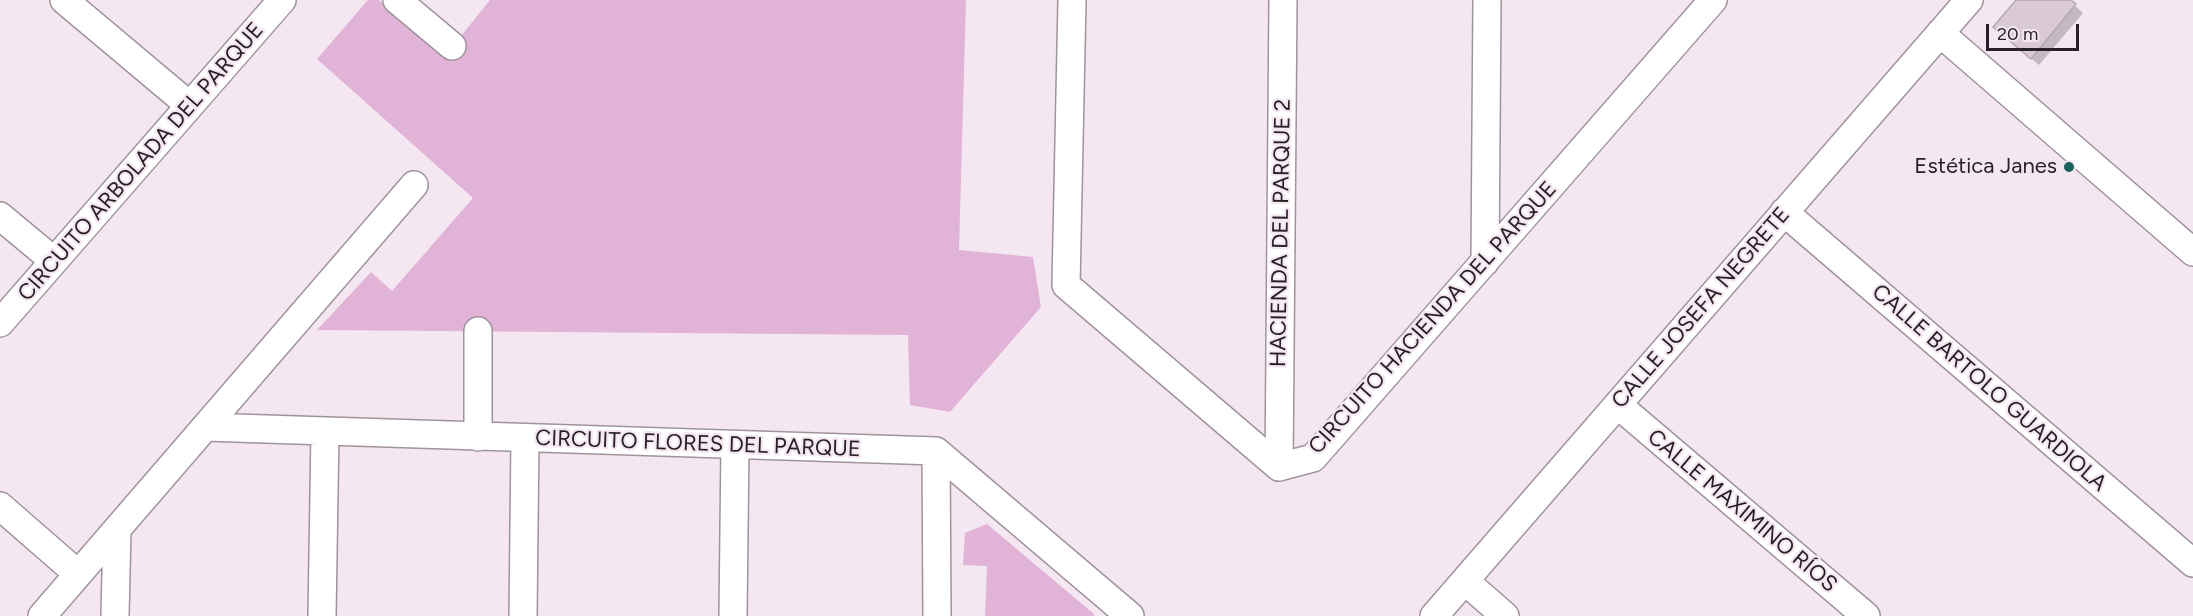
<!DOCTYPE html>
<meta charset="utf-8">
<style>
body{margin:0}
#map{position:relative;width:2193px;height:616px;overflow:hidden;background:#f5e7f2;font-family:Figtree,sans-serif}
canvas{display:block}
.scale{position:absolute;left:1986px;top:24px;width:93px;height:27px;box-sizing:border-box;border:3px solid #282226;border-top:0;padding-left:8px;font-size:18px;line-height:21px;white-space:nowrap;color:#282226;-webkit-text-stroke:4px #f5e7f2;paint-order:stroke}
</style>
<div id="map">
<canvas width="2193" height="616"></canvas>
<div class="scale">20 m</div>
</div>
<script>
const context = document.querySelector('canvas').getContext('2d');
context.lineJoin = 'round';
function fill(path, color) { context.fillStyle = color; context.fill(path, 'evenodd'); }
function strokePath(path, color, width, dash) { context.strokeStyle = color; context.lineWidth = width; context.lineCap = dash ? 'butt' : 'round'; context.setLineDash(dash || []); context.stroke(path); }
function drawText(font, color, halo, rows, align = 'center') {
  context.font = font + ' Figtree,sans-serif'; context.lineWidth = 4.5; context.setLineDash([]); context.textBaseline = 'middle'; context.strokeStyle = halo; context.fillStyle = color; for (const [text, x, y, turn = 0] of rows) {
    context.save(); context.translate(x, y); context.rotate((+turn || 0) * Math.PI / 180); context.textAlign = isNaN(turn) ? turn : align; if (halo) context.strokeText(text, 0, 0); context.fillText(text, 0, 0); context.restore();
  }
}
fill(new Path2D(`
 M368,0H379L444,57L490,0H966L959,250L1033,257L1041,307L950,412L910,405L908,335L317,330L371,272L392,291L473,198L317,59Z
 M987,524L1094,614V616H985L987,566L963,565L965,533Z`), '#e1b3d7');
fill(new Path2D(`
 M2018,0H2069L2083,13L2039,65L2003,35Z`), '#0003');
const building = new Path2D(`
 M2016,0H2071L2076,4L2031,59L1993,27Z`);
fill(building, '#d9cad5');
strokePath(building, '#b5a7b2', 1.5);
const street = new Path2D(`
 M64,0L189,105
 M397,0L452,46
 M1072,0L1066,285L1279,467L1313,458L1713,0
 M1940,33L2193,252
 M1784,212L2193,563
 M0,216L54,261
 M1485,262L1487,0
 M0,323L282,0
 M1618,405L1866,616
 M205,427L936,451L1130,616
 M478,437V331
 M936,451L937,616
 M1279,467L1283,0
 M0,506L78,574
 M1465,581L1505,616
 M42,616L414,185
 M115,616L117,529
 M322,616L325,431
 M523,616L525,438
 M733,616L735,445
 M1434,616L1969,0`);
strokePath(street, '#a0939d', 30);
strokePath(street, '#fff', 27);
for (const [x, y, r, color] of [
 [2069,167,6,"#17625a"]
]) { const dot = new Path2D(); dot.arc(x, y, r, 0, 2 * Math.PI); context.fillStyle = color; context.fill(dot); strokePath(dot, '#f5e7f2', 2); }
drawText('22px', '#282226', '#f5e7f2', [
 ["CIRCUITO ARBOLADA DEL PARQUE",141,162,-49],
 ["HACIENDA DEL PARQUE 2",1281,233,-89],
 ["CALLE JOSEFA NEGRETE",1701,308,-49],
 ["CIRCUITO HACIENDA DEL PARQUE",1433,318,-48],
 ["CALLE BARTOLO GUARDIOLA",1989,388,41],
 ["CIRCUITO FLORES DEL PARQUE",698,444,2],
 ["CALLE MAXIMINO RÍOS",1742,511,40]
]);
drawText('22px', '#282226', '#f5e7f2', [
 ["Estética Janes",2057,167]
], 'right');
</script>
